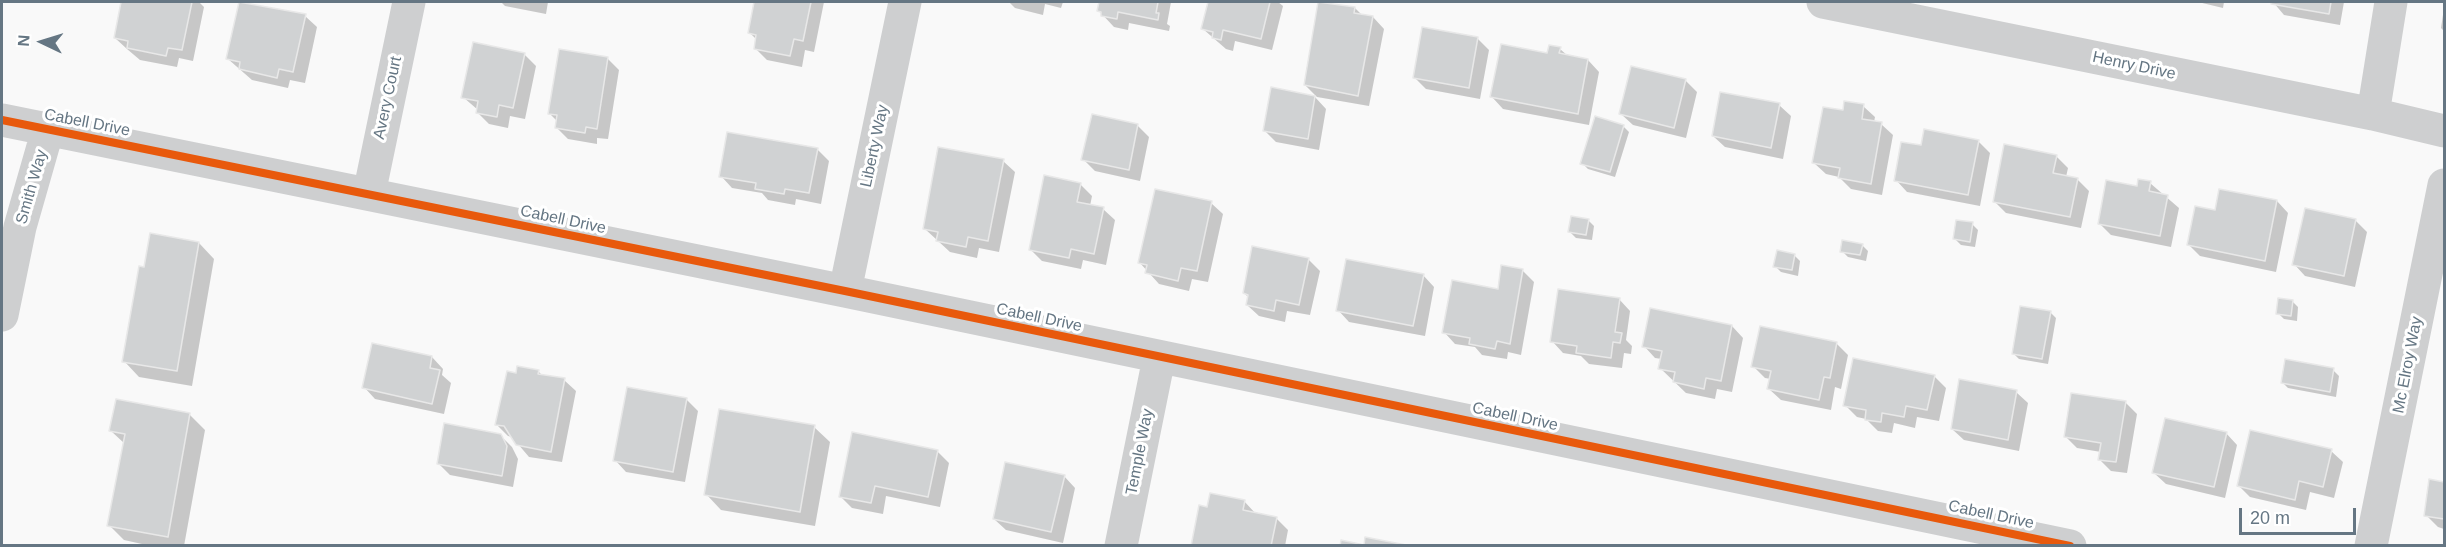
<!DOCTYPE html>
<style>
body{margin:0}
#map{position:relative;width:2446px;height:547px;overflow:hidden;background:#f9f9f9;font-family:Helvetica,sans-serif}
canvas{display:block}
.frame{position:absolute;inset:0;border:3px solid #657683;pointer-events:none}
.north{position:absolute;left:12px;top:12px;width:60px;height:60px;-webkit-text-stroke:4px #fff;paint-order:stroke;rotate:274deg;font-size:16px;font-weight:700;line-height:24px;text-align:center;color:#657683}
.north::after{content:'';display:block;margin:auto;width:21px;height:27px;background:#657683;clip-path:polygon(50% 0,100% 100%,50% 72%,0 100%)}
.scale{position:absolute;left:2239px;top:508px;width:117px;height:27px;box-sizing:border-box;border:3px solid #657683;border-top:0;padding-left:8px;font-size:18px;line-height:21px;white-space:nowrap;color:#657683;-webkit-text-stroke:4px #fff;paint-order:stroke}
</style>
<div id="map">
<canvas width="2446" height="547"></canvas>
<div class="frame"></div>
<div class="north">N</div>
<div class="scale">20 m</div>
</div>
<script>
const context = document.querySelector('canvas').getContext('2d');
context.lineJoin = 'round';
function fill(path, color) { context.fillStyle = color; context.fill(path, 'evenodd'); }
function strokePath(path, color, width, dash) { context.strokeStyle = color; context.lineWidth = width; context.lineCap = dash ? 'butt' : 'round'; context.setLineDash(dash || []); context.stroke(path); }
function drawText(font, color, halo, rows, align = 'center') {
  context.font = font + ' Helvetica,sans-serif'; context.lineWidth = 6; context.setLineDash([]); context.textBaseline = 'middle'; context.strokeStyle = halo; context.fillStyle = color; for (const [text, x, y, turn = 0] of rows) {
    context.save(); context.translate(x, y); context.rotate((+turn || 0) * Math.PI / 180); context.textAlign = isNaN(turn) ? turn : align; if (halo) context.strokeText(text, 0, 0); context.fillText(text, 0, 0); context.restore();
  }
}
fill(new Path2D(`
 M122,2H199L204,7L193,61L179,58L177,67L140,60L127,49L115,38Z
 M241,2L305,16L317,27L305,83L290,80L288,88L252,80L228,59Z
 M501,2H548L546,14L505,6Z
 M755,2H824L814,52L805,50L802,67L767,60L756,49L757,40L750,33Z
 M1009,2H1063L1061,8L1045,4L1043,15L1015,8Z
 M1100,2H1171L1167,24L1170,26L1169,31L1129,23L1128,30L1114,27L1099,11Z
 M1209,2H1278L1283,6L1272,50L1235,41L1233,51L1226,49L1203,29Z
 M1319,2L1355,8L1362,15L1373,17L1384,29L1369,106L1317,97L1305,85Z
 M2198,2H2224L2223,8Z
 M2273,2H2344L2340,25L2284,15Z
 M2444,8V31L2441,28Z
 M1478,39L1489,50L1480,99L1426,89L1415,78Z
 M1560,49L1568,56L1588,60L1599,72L1589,125L1503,109L1492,97Z
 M524,54L536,66L525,119L510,116L508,128L489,124L478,113V110L463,97Z
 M608,59L619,70L608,139L597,138V144L568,139L557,128L558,122L550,114Z
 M1685,80L1697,92L1686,138L1633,125L1621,114Z
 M1315,97L1326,109L1319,150L1276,142L1265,131Z
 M1779,105L1791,116L1783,159L1725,147L1713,136Z
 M1863,106L1875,117L1874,122L1881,124L1893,135L1882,195L1851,189L1839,177L1826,174L1814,163L1844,112Z
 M1138,126L1149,137L1140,181L1095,171L1083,159Z
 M1623,126L1629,132L1615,177L1588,169L1582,163Z
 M1978,141L1990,153L1980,206L1907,192L1896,180L1922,147Z
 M817,149L829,161L821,204L796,199L795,205L768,200L762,193L732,188L721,176Z
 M2056,156L2068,168L2066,177L2077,179L2089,191L2081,228L2006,213L1994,201Z
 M1003,161L1015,172L999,252L979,248L977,258L950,252L925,229Z
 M2150,183L2179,208L2171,247L2111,235L2100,224L2138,188Z
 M1080,184L1092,196L1090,206L1103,209L1115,220L1106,265L1083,260L1081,269L1042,261L1031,250Z
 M2277,201L2288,213L2276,272L2200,256L2189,245Z
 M1211,203L1223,214L1208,282L1192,279L1189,291L1159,284L1140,263Z
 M1588,220L1594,226L1592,240L1576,238L1570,232Z
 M2356,221L2367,232L2355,287L2305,276L2294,264Z
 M1972,224L1978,230L1975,247L1961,245L1955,239Z
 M199,243L214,259L192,386L139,377L124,361L146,268Z
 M1862,245L1868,251L1866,261L1848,257L1842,251Z
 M1794,255L1800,261L1798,276L1781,272L1775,266Z
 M1308,259L1320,271L1310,315L1287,311L1285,322L1259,316L1247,305L1249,298L1244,293Z
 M1522,270L1534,282L1521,355L1508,352L1507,359L1482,355L1475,347L1455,344L1444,332Z
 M1423,275L1434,287L1425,336L1349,322L1338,310Z
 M1619,299L1630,311L1626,340L1632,346L1631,354L1624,353L1622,368L1589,364L1581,356L1563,353L1552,341Z
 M2292,301L2298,307L2297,321L2284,319L2278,313Z
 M2050,312L2056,318L2048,364L2019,359L2013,353Z
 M1732,326L1743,338L1732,392L1717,389L1715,399L1686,393L1660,368L1662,359L1655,358L1644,346Z
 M1836,343L1848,355L1841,389L1835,387L1831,410L1781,400L1769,389L1771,379L1765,378L1753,366Z
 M432,357L443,369L442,375L451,383L444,414L375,399L364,387Z
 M2333,370L2339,376L2336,397L2288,388L2282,382Z
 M538,371L544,377L564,380L576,391L562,462L529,457L512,437L508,436L497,425L517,374Z
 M1934,376L1946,388L1939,421L1917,417L1915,428L1894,423L1892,433L1878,431L1866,419L1857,417L1845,405Z
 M2016,392L2028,403L2019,451L1964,440L1952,429Z
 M686,399L698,411L685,482L626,472L615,460Z
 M117,401L190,415L205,430L184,546H151L124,540L109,525L125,444L111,431Z
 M2125,402L2137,414L2127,473L2111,471L2099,459L2101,452L2077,448L2066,437Z
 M814,427L830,442L815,526L721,510L706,494Z
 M2226,433L2237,445L2225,498L2166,484L2154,473Z
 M500,435L512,447L518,459L513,487L450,475L438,463Z
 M937,451L949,463L940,507L886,496L883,514L852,508L840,496Z
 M2331,451L2343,462L2334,498L2310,492L2306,510L2250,497L2239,486Z
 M1064,476L1075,488L1063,543L1006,530L994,519Z
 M2431,481L2444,483V529L2438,527L2426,515Z
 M1244,501L1256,514L1277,519L1288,530L1285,546H1192L1208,509Z`), '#0003');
const building = new Path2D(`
 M121,2H192L182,50L168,48L166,56L127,48L128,41L114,38Z
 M239,2L306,14L293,72L279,69L277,78L239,69L240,62L226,59Z
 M754,2H811L803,41L794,39L790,56L754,49L756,35L748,33Z
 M1099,2H1158L1156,13H1159L1158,20L1118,12L1117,19L1101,16V12L1097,11Z
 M1208,2H1270L1261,39L1223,30L1221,40L1212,38L1213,32L1201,29Z
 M1318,2L1355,7L1354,13L1373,16L1358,96L1304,85Z
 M2271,2H2331L2329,14L2271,4Z
 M1422,27L1478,37L1469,88L1413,78Z
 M473,42L525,53L513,108L499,105L497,117L476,113L478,101L461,98Z
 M1501,44L1547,53L1549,45L1561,47L1559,53L1588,59L1578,114L1490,97Z
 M559,49L608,57L597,129L586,127L585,133L555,128L557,115L548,114Z
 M1631,66L1686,79L1674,128L1619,114Z
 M1271,87L1315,96L1308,139L1263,131Z
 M1720,92L1780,103L1771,148L1712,136Z
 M1844,101L1864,104L1862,119L1882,122L1871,184L1838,178L1840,168L1812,163L1823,107L1843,110Z
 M1092,114L1138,124L1129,170L1081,160Z
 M1595,116L1624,125L1610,172L1580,164Z
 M1924,129L1979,140L1968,195L1894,181L1901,142L1921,145Z
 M727,132L818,148L809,193L785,189L784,194L755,189L756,183L719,177Z
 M2004,144L2057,155L2053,173L2078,178L2070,217L1993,202Z
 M938,147L1004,159L988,241L968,237L966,247L936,241L938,232L923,229Z
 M1044,175L1081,183L1077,202L1104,207L1094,254L1071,249L1069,258L1029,250Z
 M2138,179L2151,181L2149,191L2168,195L2160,236L2098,224L2106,180L2137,186Z
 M1155,189L1212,201L1197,271L1181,268L1178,281L1145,273L1147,265L1138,263Z
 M2219,189L2277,200L2265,261L2187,245L2195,206L2215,210Z
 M2305,208L2356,219L2344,276L2292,265Z
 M1571,216L1589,219L1586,235L1568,232Z
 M1956,220L1973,222L1970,242L1953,239Z
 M150,233L199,242L177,371L122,362L139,266L144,267Z
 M1842,240L1863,244L1860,255L1840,252Z
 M1252,246L1309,258L1299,305L1276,300L1274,311L1246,305L1248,295L1243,293Z
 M1777,250L1795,254L1792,270L1773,267Z
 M1346,259L1424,274L1413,326L1336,311Z
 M1501,265L1523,269L1510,344L1497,341L1495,349L1469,344L1470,338L1442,333L1452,280L1498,289Z
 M1558,289L1620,298L1615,332L1622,333L1620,343L1613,342L1611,358L1576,353L1577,346L1550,342Z
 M2278,298L2293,300L2291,316L2276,314Z
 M2020,306L2051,311L2042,359L2012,354Z
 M1650,308L1732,325L1721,381L1706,378L1704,389L1673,382L1675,372L1658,369L1662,351L1642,347Z
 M1760,326L1837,342L1830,378L1824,377L1819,400L1767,389L1771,371L1751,367Z
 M372,343L432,356L430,368L440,370L432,404L362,388Z
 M1853,358L1935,375L1927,410L1906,406L1904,417L1882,413L1881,422L1865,420L1866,410L1843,406Z
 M2285,359L2334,368L2330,392L2281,383Z
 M517,366L539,370L538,374L565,378L551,452L516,445L504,426L495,425L507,371L516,373Z
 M1959,379L2017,390L2008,440L1951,429Z
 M627,387L687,398L673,472L613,461Z
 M2071,393L2126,401L2116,462L2098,460L2101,443L2064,437Z
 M116,399L190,413L168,537L107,526L125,434L109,431Z
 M719,409L815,425L800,512L704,495Z
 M2165,418L2227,432L2214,487L2152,473Z
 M444,423L501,434L507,446L502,476L437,464Z
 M2250,430L2332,449L2323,487L2299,481L2295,500L2237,486Z
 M852,432L938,450L928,497L875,486L871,503L839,497Z
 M1005,462L1065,475L1051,532L993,519Z
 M2429,479L2444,482V529V519L2424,516Z
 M1210,493L1245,500L1243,510L1277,517L1271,546H1191L1199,505L1207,507Z
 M1365,537L1406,545V546H1340L1341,540L1364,545Z`);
fill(building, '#d0d2d3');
strokePath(building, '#e8e8e8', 1.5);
strokePath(new Path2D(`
 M1823,2L2373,114L2444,131
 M2373,114L2391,2
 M2,120L845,291L2070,546
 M369,194L409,2
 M845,291L905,2
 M2,315L20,227L48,129
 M1121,546L1159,358
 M2371,546L2444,185`), '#cecfd0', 33);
strokePath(new Path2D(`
 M2,120L845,291L2070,546`), '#e8590c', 8);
drawText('16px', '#657683', '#fff', [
 ["Henry Drive",2134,66,12],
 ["Avery Court",388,98,-78],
 ["Cabell Drive",87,123,11],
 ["Liberty Way",875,146,-78],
 ["Smith Way",32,187,-74],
 ["Cabell Drive",563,220,12],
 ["Cabell Drive",1039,318,12],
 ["Mc Elroy Way",2408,365,-79],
 ["Cabell Drive",1515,417,12],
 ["Temple Way",1140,452,-79],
 ["Cabell Drive",1991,515,12]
]);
</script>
